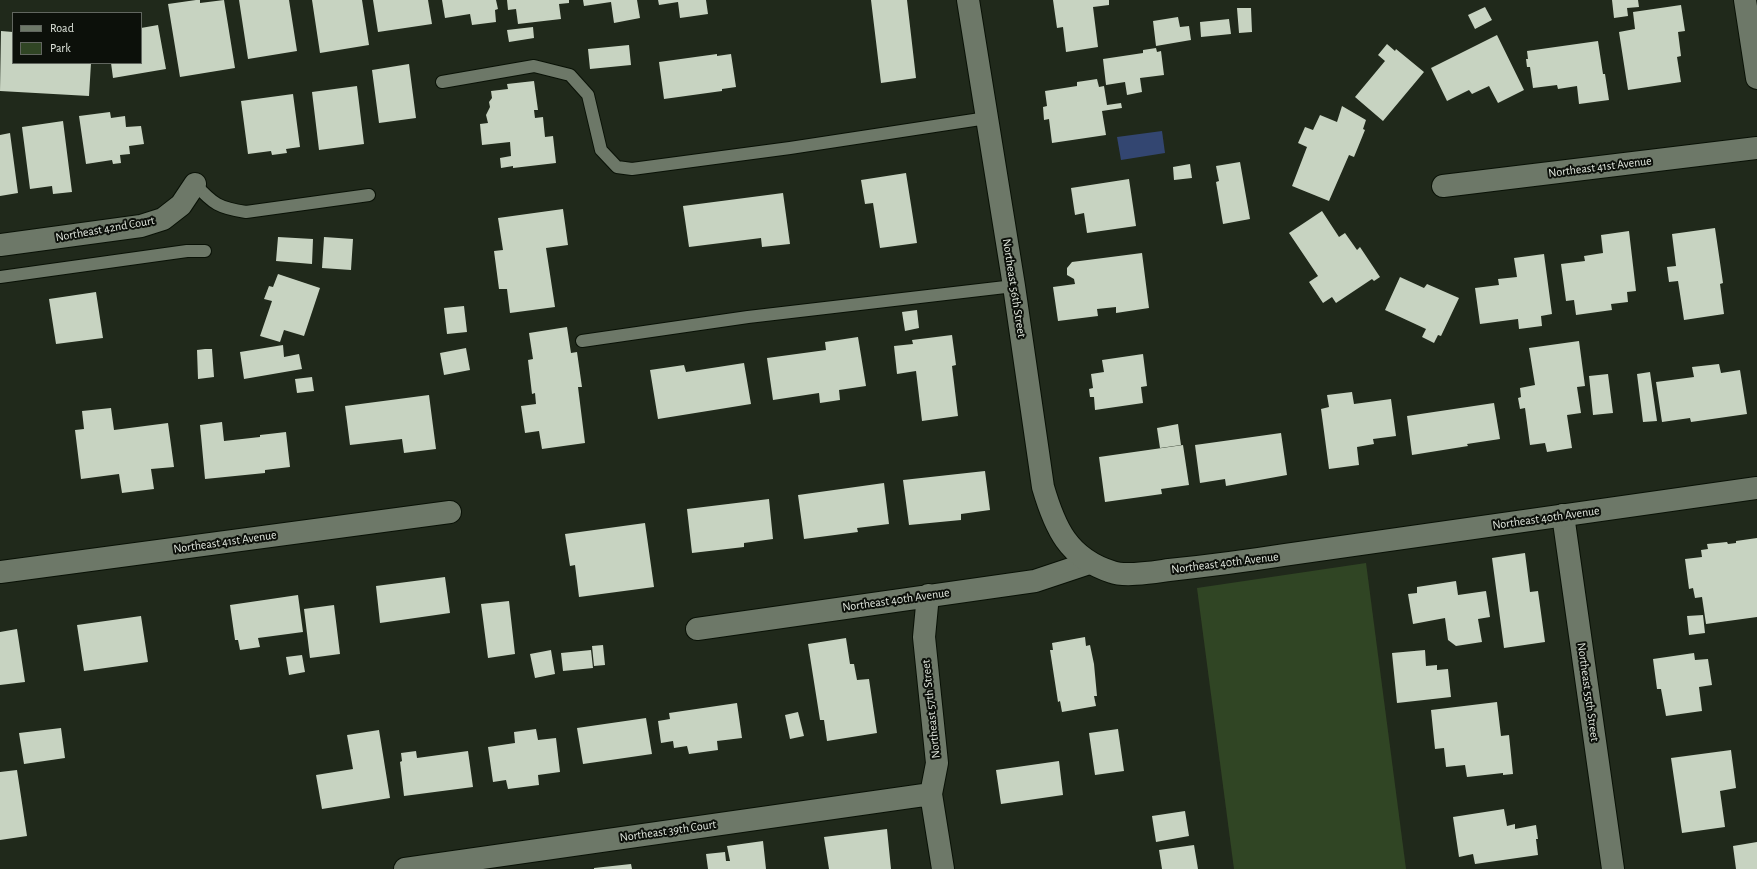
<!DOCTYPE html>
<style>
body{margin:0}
#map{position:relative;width:1757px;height:869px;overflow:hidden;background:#20291b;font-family:"Alegreya Sans",sans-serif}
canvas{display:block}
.legend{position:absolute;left:12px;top:12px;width:130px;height:52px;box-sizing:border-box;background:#0c100a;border:1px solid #61665f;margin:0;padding:5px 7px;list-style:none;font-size:12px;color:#e1e7de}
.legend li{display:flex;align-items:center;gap:8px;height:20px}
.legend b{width:20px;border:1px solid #61665f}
</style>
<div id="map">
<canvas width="1757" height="869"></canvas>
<ul class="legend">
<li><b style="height:5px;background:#6d7868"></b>Road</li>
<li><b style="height:11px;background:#304524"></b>Park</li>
</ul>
</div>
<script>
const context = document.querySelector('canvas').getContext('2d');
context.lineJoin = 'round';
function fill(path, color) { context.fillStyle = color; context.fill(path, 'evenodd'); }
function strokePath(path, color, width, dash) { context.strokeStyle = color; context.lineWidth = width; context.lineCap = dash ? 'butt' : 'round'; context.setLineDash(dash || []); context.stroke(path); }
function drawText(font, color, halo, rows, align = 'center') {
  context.font = font + ' "Alegreya Sans",sans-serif'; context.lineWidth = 4; context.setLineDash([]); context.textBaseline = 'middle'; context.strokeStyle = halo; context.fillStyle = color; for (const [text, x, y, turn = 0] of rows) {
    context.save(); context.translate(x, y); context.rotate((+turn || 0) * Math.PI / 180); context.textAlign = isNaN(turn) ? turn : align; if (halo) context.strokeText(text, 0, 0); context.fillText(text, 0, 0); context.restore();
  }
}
fill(new Path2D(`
 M1366,563L1406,869H1234L1197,588Z`), '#304524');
fill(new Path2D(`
 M1162,131L1165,153L1121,160L1117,137Z`), '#334671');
fill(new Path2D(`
 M196,0H200V3L224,0L235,68L180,77L168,4Z
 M239,0H289L297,51L248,59Z
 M312,0H362L369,45L320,53Z
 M373,0H428L432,24L378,32Z
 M442,0H496L498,9L495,10L496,22L472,25L470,14L445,18Z
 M507,0H569V3L559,4L561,19L518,24L516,9L508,10Z
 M583,0H637L640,18L614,23L611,2L584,6Z
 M658,0H706L708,14L680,18L678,2L659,5Z
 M871,0H907L916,78L881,83Z
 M1053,0H1109V5L1093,7L1098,47L1066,52L1063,27L1057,28Z
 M1612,0H1638L1639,7L1627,8L1628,16L1614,18Z
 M1681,5L1685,31L1678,32L1681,56L1677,57L1681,82L1628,90L1619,32L1635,29L1633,12Z
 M1485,7L1492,20L1475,29L1468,15Z
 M1237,8H1251L1252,32L1239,33Z
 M1178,17L1180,27L1189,26L1191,40L1156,46L1153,21Z
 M1229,19L1231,34L1201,37L1200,22Z
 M158,25L166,69L113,78L111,63H141V28Z
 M533,27L534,38L509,42L507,30Z
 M1,31L13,32V63H91L89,96L0,91Z
 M1497,35L1524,90L1498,103L1489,86L1472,94L1469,90L1447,101L1431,68Z
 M1598,41L1603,74H1605L1609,100L1579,104L1577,86L1558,89L1557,85L1533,88L1530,67H1527L1526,59H1528L1527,51Z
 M1387,44L1395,51L1396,49L1424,72L1383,121L1355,97L1385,61L1378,55Z
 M629,45L631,65L590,69L588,49Z
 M1156,48L1157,52L1161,51L1164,75L1140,78L1142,92L1127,95L1125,82L1106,85L1103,59L1143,53V50Z
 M717,54V56L731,54L736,87L722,89V91L664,99L659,62Z
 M409,64L416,118L379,123L372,70Z
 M1097,79L1099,87L1104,86L1107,105L1121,103L1122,108L1102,111L1106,135L1052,143L1049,119L1044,120L1043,107L1047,106L1045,91L1077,86V82Z
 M534,81L538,110H534L535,118L543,117L545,137L553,136L556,163L513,168V166L501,168L500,158L511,156L510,142L482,145L480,124L488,123L486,115L490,107L489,102L492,98L491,91L508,89L507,84Z
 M357,86L364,144L319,150L312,92Z
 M293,94L300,147L286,149L287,153L272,155L271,151L248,154L241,101Z
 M1342,106L1366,120L1363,129L1365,130L1354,157L1349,155L1329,201L1292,186L1307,147L1298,143L1305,127L1313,130L1320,115L1337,122Z
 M110,112L111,118L125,116L126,127L141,126L144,144L129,146L130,154L120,155L121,163L113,164L112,160L86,164L79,116Z
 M63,121L72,192L53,194L52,186L30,189L22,127Z
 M10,133L18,193L0,196V135Z
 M1240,162L1250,219L1223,224L1216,182L1219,181L1216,166Z
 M1190,164L1192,178L1174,180L1173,167Z
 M906,173L917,243L880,248L873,203L865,204L861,180Z
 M1129,179L1136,226L1087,233L1084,213L1075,215L1071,188Z
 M783,193L790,244L762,247L761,238L689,247L683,206Z
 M563,209L568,245L546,248L555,307L510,313L507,289H499L494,251L503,250L498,218Z
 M1322,211L1339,237L1345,233L1357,250L1360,247L1380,277L1374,281L1372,279L1336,303L1332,297L1323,303L1309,282L1318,276L1289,233Z
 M1715,228L1723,283L1720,284L1724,314L1684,320L1678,281L1669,282L1667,267L1676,266L1672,234Z
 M1629,231L1636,291L1627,292L1628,302L1611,304L1612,310L1576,315L1574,300L1566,301L1561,264L1585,261L1584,256L1603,253L1601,235Z
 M278,237L313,239L312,264L276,261Z
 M324,237L353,239L351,270L322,268Z
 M1142,253L1149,308L1116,313V307L1097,309L1098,316L1058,321L1053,287L1075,284L1074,279L1067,275V268L1072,262Z
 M1544,254L1552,314L1541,316L1542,326L1519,329L1518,319L1480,324L1475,288L1499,285L1498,279L1517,277L1514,258Z
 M278,274L320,288L304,336L284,330L280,342L260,336L272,301L264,299L269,286L273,287Z
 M1400,277L1424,288L1427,284L1459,298L1441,336L1438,335L1434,343L1422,337L1426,329L1385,310Z
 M96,292L103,338L56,344L49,299Z
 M464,306L467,332L447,334L444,308Z
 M917,310L919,328L905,331L902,312Z
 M567,327L571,353L577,352L582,387H578L585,443L542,449L539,431L525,433L521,406L536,404L535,393L532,394L528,360L533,359L529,333Z
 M952,335L956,365L952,366L958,416L922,421L916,371L897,374L894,346L913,344L912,340Z
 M858,337L866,386L839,390L840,400L820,403L819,393L773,400L767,358L826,350L825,342Z
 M1579,341L1585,386L1577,387L1581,413L1567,415L1572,448L1547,452L1545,443L1530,445L1525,408L1520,409L1518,398L1521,397L1520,388L1535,385L1529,348Z
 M283,345L284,357L299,354L302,369L244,379L240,352Z
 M466,348L470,370L444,375L440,353Z
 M205,349H212L214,377L198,379L197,350Z
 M1143,354L1147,386L1141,387L1143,403L1095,410L1094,397H1090L1089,389L1093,388L1091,374L1104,372L1102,360Z
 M744,363L751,404L658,419L650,370L684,365L686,372Z
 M1719,364L1721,373L1740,370L1747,414L1691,422L1690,418L1662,422L1656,382L1694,377L1692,367Z
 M1650,372L1657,421L1643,422L1637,374Z
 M1608,374L1613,413L1593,415L1589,376Z
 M312,377L314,391L297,393L295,379Z
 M1352,392L1354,404L1391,399L1396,436L1373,439L1374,444L1357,447L1359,465L1329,469L1321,409L1329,407L1327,395Z
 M429,395L436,449L404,453L402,439L350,445L345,406Z
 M1494,403L1500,439L1467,444L1468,446L1412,455L1407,416Z
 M111,408L114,430L168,423L174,467L151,469L154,489L122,493L119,474L81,479L75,430L84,429L82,411Z
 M222,422L224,441L260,437V435L286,432L290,467L265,470V473L205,479L200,425Z
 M1178,424L1181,445L1160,448L1157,428Z
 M1281,433L1287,475L1226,486L1225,479L1200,483L1195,445Z
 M1183,445L1189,485L1161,489L1162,494L1105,502L1099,457Z
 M985,471L990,510L961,514V520L909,525L903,480Z
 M884,483L889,524L857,528L858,532L804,539L798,495Z
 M769,499L773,539L744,543V547L692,553L687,509Z
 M645,523L654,587L579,597L575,565L570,566L565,534Z
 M1757,538V617L1706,624L1702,597L1695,598L1693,588L1689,589L1685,559L1702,557L1701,550L1708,549L1707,544L1727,542L1728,544L1736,543V541Z
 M1525,553L1530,592L1538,591L1545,642L1504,648L1492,558Z
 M445,577L450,613L380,623L376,586Z
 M1456,581L1458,595L1486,591L1490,617L1478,619L1482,642L1456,646L1448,640L1445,618L1413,624L1408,594L1417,593V587Z
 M298,595L303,632L258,638L260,647L240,650L238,640H235L230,605Z
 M509,601L515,654L488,658L481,604Z
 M334,605L340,654L310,658L304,609Z
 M1703,615L1705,633L1689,635L1687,616Z
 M141,616L148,662L84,671L77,625Z
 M17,629L25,682L0,685V632Z
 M1085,637L1086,646L1090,645L1094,664L1097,696H1094L1096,706L1062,712L1060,701L1058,702L1050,650H1053L1052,643Z
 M846,638L850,664H854L857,680L869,679L877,733L827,741L824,720H820L808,644Z
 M603,645L605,665L594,666L592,646Z
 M551,650L555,674L535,678L530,654Z
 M591,650L593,668L563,671L561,653Z
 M1425,650L1426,666L1437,665V670L1448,669L1451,697L1397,703L1392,653Z
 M1694,653L1695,660L1708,659L1712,685L1699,687L1702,711L1666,716L1661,689H1657L1653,659Z
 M302,655L305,672L289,675L286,657Z
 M1497,702L1501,736L1509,735L1513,774L1503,775V773L1467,777L1465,765L1446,767L1444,748L1435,749L1431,710Z
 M737,703L742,738L717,741L718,750L689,754L687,746L674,748L673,741L661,743L658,721L670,719L669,713Z
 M798,712L804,736L790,739L785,715Z
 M646,718L652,754L583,764L577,728Z
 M61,728L65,758L24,764L19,733Z
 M536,729L538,740L556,738L560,772L538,775L539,785L508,789L506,780L493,782L488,747L515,743L514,732Z
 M1118,729L1124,771L1095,775L1089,733Z
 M379,730L390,798L322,809L316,775L353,769L347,735Z
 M1731,750L1736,788L1720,791L1725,827L1682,833L1671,758Z
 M416,751L417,758L468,751L473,787L404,796L400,762L402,761L401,753Z
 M1059,761L1063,795L1001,804L996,770Z
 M17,770L27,836L0,840V772Z
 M1504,809L1507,826L1515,824V829L1536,825L1538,839H1536L1538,855L1475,864L1473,854L1459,857L1453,817Z
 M1185,811L1189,836L1156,842L1152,816Z
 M887,829L891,869H829L824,837Z
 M763,841L766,869H708L706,854L725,852L726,861H730L727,846Z
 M1757,842V869H1736L1733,846Z
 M1194,845L1198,869H1162L1159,850Z
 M631,864L632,869H594V868Z`), '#c7d3c1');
const service = new Path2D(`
 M442,82L534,66L570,75L588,95L601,150L617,167L632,169L790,148L987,118
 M195,184C213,204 219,208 246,212L369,195
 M0,277L187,251H205
 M582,341L748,317L1014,286`);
const minor = new Path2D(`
 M1745,0L1757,78
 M1443,186L1757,148
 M0,245L141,226L163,219L181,205L195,184
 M1563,515L1613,869
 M0,572L450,512
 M928,595L924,637L937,763L931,794L943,869
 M697,629L1035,581L1089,563
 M405,869L931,794`);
const tertiary = new Path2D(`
 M968,0L1014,286L1043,487C1055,528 1068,558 1112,572C1125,577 1154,572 1169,570C1207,566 1246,561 1284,555C1441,532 1599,510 1757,488`);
strokePath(service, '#091106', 14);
strokePath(minor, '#091106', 24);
strokePath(tertiary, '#091106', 24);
strokePath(service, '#6d7868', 12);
strokePath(minor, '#6d7868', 22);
strokePath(tertiary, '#6d7868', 22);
drawText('12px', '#e1e7de', '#0c100a', [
 ["Northeast 41st Avenue",1600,167,-7],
 ["Northeast 42nd Court",105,229,-10],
 ["Northeast 56th Street",1014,288,81],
 ["Northeast 40th Avenue",1546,518,-8],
 ["Northeast 41st Avenue",225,542,-8],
 ["Northeast 40th Avenue",1225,563,-7],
 ["Northeast 40th Avenue",896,600,-8],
 ["Northeast 55th Street",1588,692,82],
 ["Northeast 57th Street",931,709,-96],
 ["Northeast 39th Court",668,831,-8]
]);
</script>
